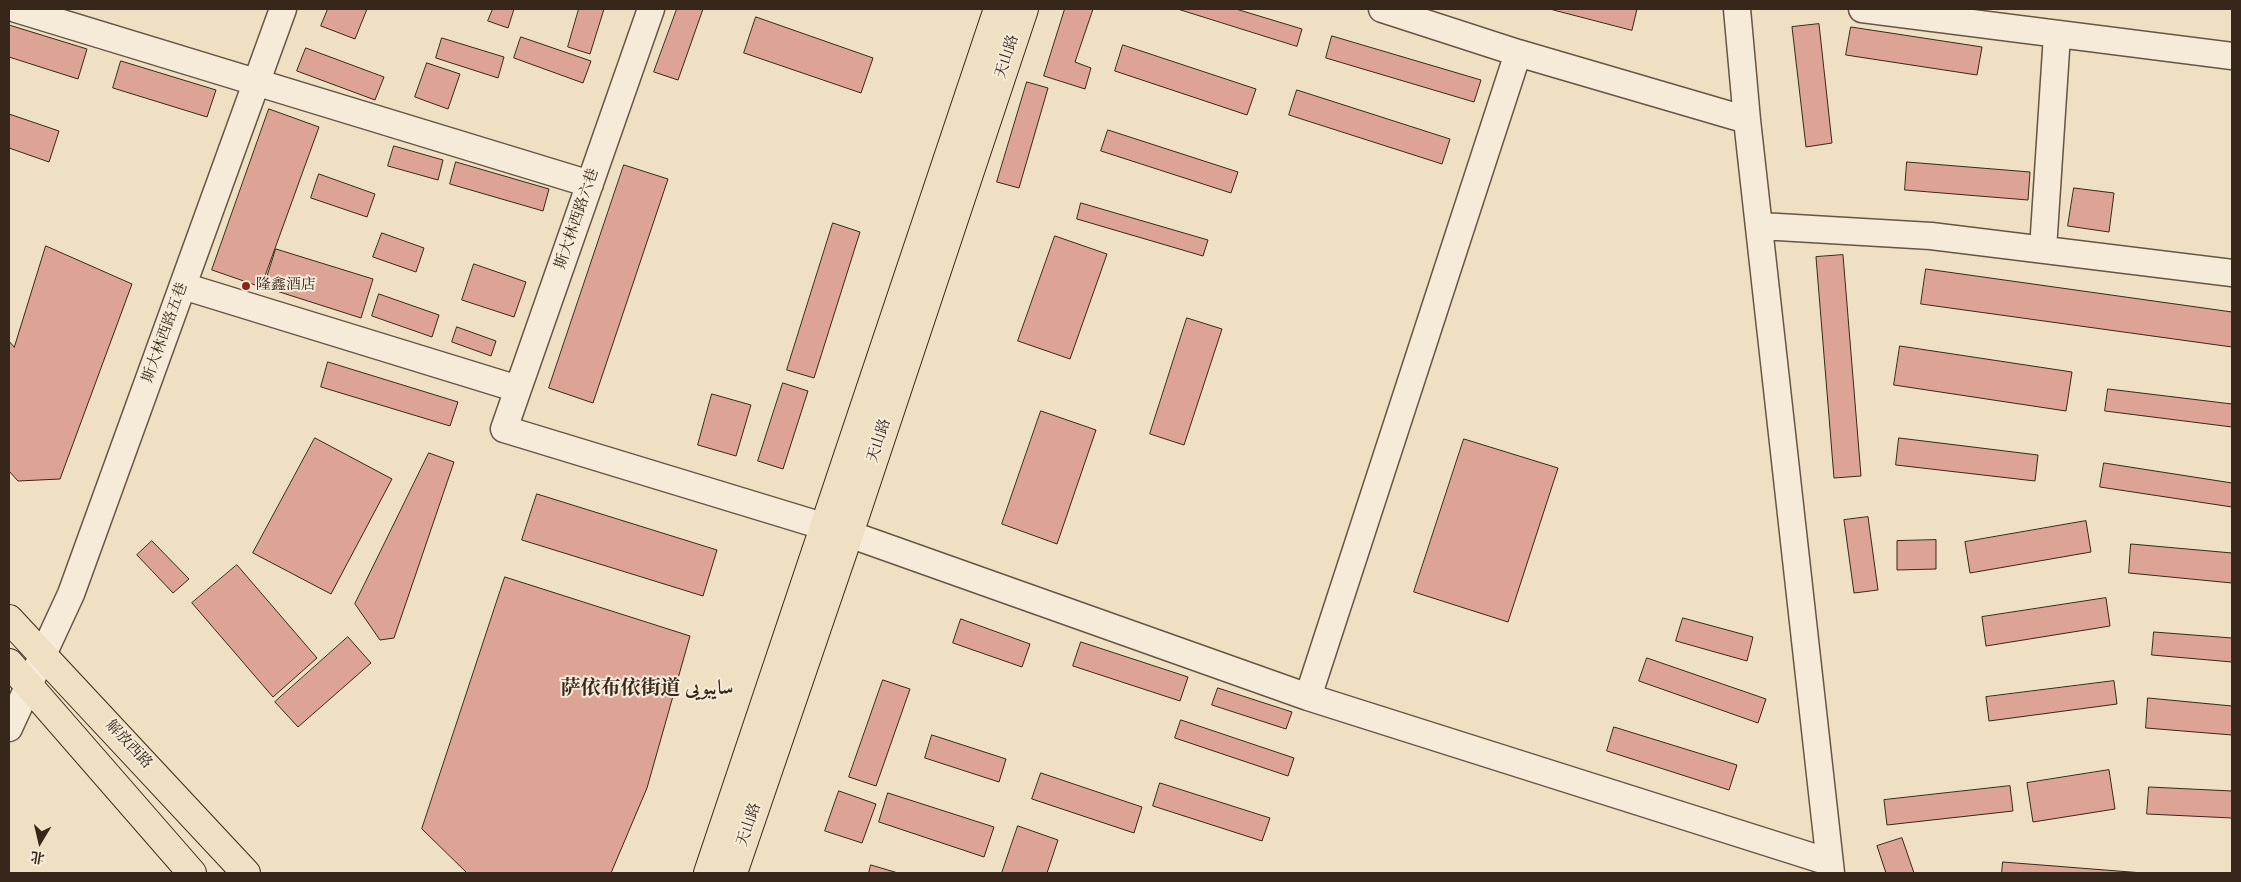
<!DOCTYPE html>
<meta charset="utf-8">
<style>
body{margin:0}
#map{position:relative;width:2241px;height:882px;overflow:hidden;background:#efe0c3;font-family:"IM FELL English","Noto Serif SC",serif}
canvas{display:block}
.frame{position:absolute;inset:0;border:10px solid #37271a;pointer-events:none}
.north{position:absolute;left:15px;top:817px;width:50px;height:50px;-webkit-text-stroke:4px #f5ebd8;paint-order:stroke;rotate:189deg;font-size:14px;font-weight:700;line-height:20px;text-align:center;color:#37271a}
.north::after{content:'';display:block;margin:auto;width:18px;height:22px;background:#37271a;clip-path:polygon(50% 0,100% 100%,50% 72%,0 100%)}
</style>
<div id="map">
<canvas width="2241" height="882"></canvas>
<div class="frame"></div>
<div class="north">北</div>
</div>
<script>
const context = document.querySelector('canvas').getContext('2d');
context.lineJoin = 'round';
function fill(path, color) { context.fillStyle = color; context.fill(path, 'evenodd'); }
function strokePath(path, color, width, dash) { context.strokeStyle = color; context.lineWidth = width; context.lineCap = dash ? 'butt' : 'round'; context.setLineDash(dash || []); context.stroke(path); }
function drawText(font, color, halo, rows, align = 'center') {
  context.font = font + ' "IM FELL English",Amiri,"Noto Serif SC",serif'; context.lineWidth = 4; context.setLineDash([]); context.textBaseline = 'middle'; context.strokeStyle = halo; context.fillStyle = color; for (const [text, x, y, turn = 0] of rows) {
    context.save(); context.translate(x, y); context.rotate((+turn || 0) * Math.PI / 180); context.textAlign = isNaN(turn) ? turn : align; if (halo) context.strokeText(text, 0, 0); context.fillText(text, 0, 0); context.restore();
  }
}
const building = new Path2D(`
 M328,9H367L355,39L321,26Z
 M493,9H514L508,28L488,21Z
 M579,9H604L590,54L568,47Z
 M677,9H703L678,80L654,72Z
 M1065,9H1093L1075,62L1091,68L1085,89L1044,76Z
 M1178,9H1236L1302,29L1297,46Z
 M1550,9H1637L1632,30Z
 M756,17L873,58L861,93L744,53Z
 M1819,24L1832,143L1806,147L1792,27Z
 M9,25L87,49L78,79L9,57Z
 M1851,27L1982,47L1977,75L1846,55Z
 M1332,36L1481,80L1474,102L1326,58Z
 M521,37L591,61L583,83L514,58Z
 M442,38L504,57L498,78L436,58Z
 M1123,45L1256,89L1247,115L1115,71Z
 M306,48L384,77L375,100L297,71Z
 M121,61L216,90L207,117L113,88Z
 M427,63L460,74L448,109L415,97Z
 M1027,82L1048,88L1019,188L997,182Z
 M1297,90L1450,139L1442,164L1289,115Z
 M269,109L319,127L261,287L212,270Z
 M9,114L59,131L49,162L9,148Z
 M1108,130L1238,172L1231,193L1101,151Z
 M394,146L443,160L438,180L388,166Z
 M456,162L549,189L543,211L450,184Z
 M1907,162L2030,172L2028,200L1905,190Z
 M624,165L668,179L593,403L549,388Z
 M319,174L375,194L367,217L311,198Z
 M2074,188L2114,193L2109,232L2068,226Z
 M1081,203L1208,240L1203,256L1077,219Z
 M833,223L860,232L814,378L787,370Z
 M382,233L424,248L416,272L373,257Z
 M1055,236L1107,254L1070,359L1018,341Z
 M46,246L132,284L60,479L18,481L9,471V341L14,347Z
 M276,249L373,279L361,318L264,287Z
 M1843,255L1861,476L1834,478L1816,257Z
 M474,264L526,282L514,317L462,300Z
 M1926,269L2232,312V347L1921,304Z
 M379,294L439,315L432,337L372,316Z
 M1187,318L1222,329L1184,445L1150,434Z
 M457,327L496,341L491,356L452,342Z
 M1900,346L2072,372L2066,411L1894,385Z
 M328,362L458,402L450,426L321,387Z
 M783,383L808,391L783,469L758,461Z
 M2108,389L2232,404V427L2105,411Z
 M712,394L751,405L736,456L698,445Z
 M1041,411L1096,430L1057,544L1002,524Z
 M315,438L392,479L331,594L253,553Z
 M1899,438L2038,455L2035,481L1896,465Z
 M1464,439L1558,468L1508,622L1414,592Z
 M429,453L454,462L394,638L380,640L355,604Z
 M2104,463L2232,483V507L2100,487Z
 M537,494L717,550L703,596L522,540Z
 M1868,517L1878,590L1854,593L1844,520Z
 M2086,521L2091,552L1970,573L1965,542Z
 M1936,540V569L1897,570V541Z
 M152,541L189,579L173,593L137,555Z
 M2131,544L2232,553V583L2129,573Z
 M237,565L317,658L273,697L192,603Z
 M505,577L690,636L647,788L611,873H467L422,829Z
 M2106,598L2110,626L1986,646L1982,617Z
 M1683,618L1753,637L1747,661L1676,641Z
 M961,619L1030,644L1022,667L953,643Z
 M2154,632L2232,638V662L2152,655Z
 M348,637L371,663L298,727L275,702Z
 M1081,642L1188,677L1180,701L1073,666Z
 M1647,658L1766,699L1758,723L1639,681Z
 M883,680L910,689L876,786L849,777Z
 M2114,681L2117,704L1989,721L1986,697Z
 M1218,688L1292,712L1286,729L1212,705Z
 M2148,698L2232,706V735L2146,728Z
 M1181,720L1294,758L1288,776L1175,738Z
 M1614,727L1737,765L1729,790L1607,751Z
 M932,735L1006,759L999,782L925,758Z
 M2109,770L2115,809L2033,822L2027,783Z
 M1041,773L1142,807L1134,833L1032,799Z
 M1160,783L1270,818L1262,841L1153,806Z
 M2010,786L2013,811L1887,825L1884,800Z
 M2149,787L2232,791V818L2147,814Z
 M839,791L876,804L862,843L825,831Z
 M888,793L994,827L984,857L879,822Z
 M1018,826L1058,840L1047,873H1002Z
 M1902,838L1914,873H1886L1877,846Z
 M2003,862L2143,873H2002Z
 M871,865L898,873H869Z`);
fill(building, '#dda496');
strokePath(building, '#37271a', 1);
const minor = new Path2D(`
 M16,9L590,184
 M651,9L504,429L849,534L1308,697L1829,862
 M1382,9L1518,53L1747,120
 M1737,9L1747,120L1831,873
 M1862,9L2232,56
 M1761,226L1931,236L2232,273
 M2043,249L2057,35
 M183,286L518,389
 M1308,697L1518,53
 M9,728L71,594L283,9`);
const major = new Path2D(`
 M9,619L246,873
 M9,663L192,873
 M708,873L998,9
 M733,873L849,534L1024,9`);
strokePath(minor, '#655544', 29);
strokePath(major, '#37271a', 30);
strokePath(minor, '#f5ebd8', 26);
strokePath(major, '#efe0c3', 28);
for (const [x, y, r, color] of [
 [246,286,5,"#8f2418"]
]) { const dot = new Path2D(); dot.arc(x, y, r, 0, 2 * Math.PI); context.fillStyle = color; context.fill(dot); strokePath(dot, '#f5ebd8', 2); }
drawText('15px', '#37271a', '#f5ebd8', [
 ["天山路",1008,57,-72],
 ["斯大林西路六巷",578,219,-71],
 ["斯大林西路五巷",166,333,-70],
 ["天山路",880,441,-72],
 ["解放西路",128,745,47],
 ["天山路",750,825,-71]
]);
drawText('15px', '#37271a', '#f5ebd8', [
 ["隆鑫酒店",256,286]
], 'left');
drawText('bold 20px', '#37271a', '#f5ebd8', [
 ["萨依布依街道 سايبويى",647,690]
]);
</script>
